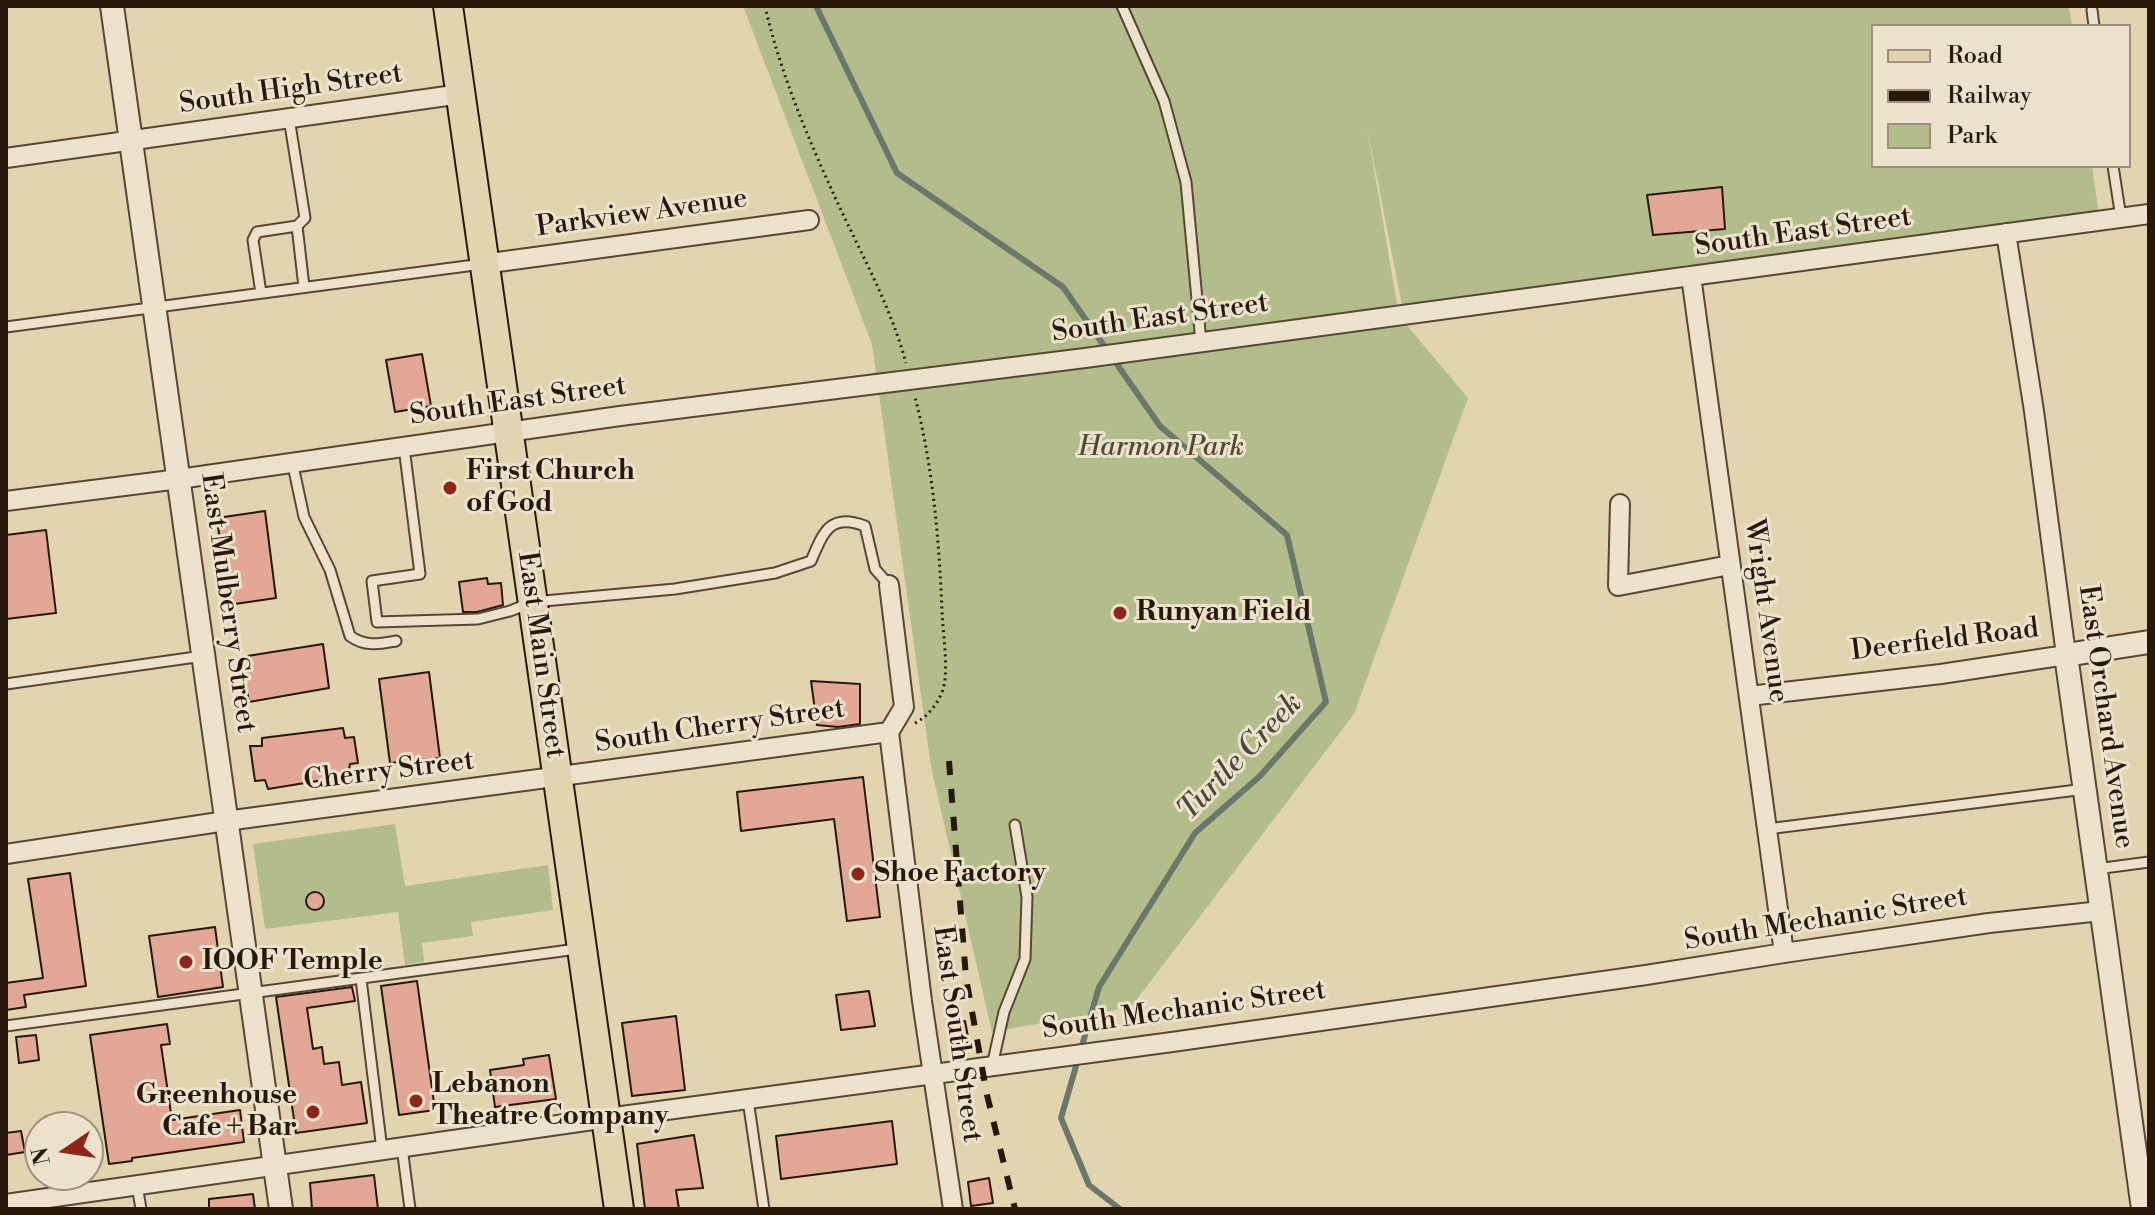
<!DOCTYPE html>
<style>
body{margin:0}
#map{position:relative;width:2155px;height:1215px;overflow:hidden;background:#e3d4b0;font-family:"Libre Bodoni",serif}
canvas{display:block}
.frame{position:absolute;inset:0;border:8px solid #28180c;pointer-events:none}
.legend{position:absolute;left:1871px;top:24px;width:260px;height:144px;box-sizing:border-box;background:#ede3cc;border:2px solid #9e927f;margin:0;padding:10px 14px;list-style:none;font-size:24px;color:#28180c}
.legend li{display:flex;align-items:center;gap:16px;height:40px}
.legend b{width:40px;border:2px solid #9e927f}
.north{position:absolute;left:24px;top:1111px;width:80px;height:80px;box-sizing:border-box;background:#ede3cc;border:2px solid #9e927f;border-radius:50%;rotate:257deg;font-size:22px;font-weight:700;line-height:32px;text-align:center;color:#28180c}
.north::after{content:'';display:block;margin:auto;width:28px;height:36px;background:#8f2418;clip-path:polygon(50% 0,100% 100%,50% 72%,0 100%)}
</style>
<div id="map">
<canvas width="2155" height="1215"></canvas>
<div class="frame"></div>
<ul class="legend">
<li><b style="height:10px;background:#e3d4b0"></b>Road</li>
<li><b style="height:10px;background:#28180c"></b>Railway</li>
<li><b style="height:22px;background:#b3bd8c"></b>Park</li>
</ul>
<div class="north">N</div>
</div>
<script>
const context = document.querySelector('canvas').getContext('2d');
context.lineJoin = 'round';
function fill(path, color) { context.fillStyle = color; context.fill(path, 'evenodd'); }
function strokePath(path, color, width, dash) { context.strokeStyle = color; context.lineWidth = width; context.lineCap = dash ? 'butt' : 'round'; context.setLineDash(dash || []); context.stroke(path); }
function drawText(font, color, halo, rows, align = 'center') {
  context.font = font + ' "Libre Bodoni",serif'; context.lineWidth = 6; context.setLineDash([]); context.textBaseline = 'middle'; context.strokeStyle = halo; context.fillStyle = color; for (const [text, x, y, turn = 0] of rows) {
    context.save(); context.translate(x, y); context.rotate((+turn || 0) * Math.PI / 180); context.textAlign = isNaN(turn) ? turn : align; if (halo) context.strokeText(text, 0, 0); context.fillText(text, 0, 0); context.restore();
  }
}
fill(new Path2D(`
 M743,6H2069L2072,26H1873V166H2092L2100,221L1404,315L1367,127L1399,316L1468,398L1354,714L1131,1007L992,1032L931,767L872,344Z
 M395,824L405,886L548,865L553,910L471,922L473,936L422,943L424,962L405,965L398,912L265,929L253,844Z`), '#b3bd8c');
strokePath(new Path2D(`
 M816,6L897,173L1063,287L1160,426L1287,535L1326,702L1260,776L1195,833L1099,987L1061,1118L1089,1185L1120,1209`), '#69786b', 6);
const building = new Path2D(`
 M1722,187L1725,229L1653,235L1647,195Z
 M422,354L431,406L395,412L386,360Z
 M265,511L276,598L228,605L217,518Z
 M46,530L56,613L6,619V535Z
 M487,578L488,584L501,583L503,605L477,612H463L459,582Z
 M323,644L329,688L249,702L241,657Z
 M429,672L440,758L390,763L379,679Z
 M811,681L860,684V724L838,727L817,725Z
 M343,728L345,738L354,737L358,763L350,764L348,776L268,789L265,780L255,781L250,746H262V738Z
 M863,777L880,917L847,921L834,819L741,831L737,792Z
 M70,873L86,986L24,995L26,1007L6,1010V983L43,978L28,879Z
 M306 901a9 9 0 1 1 18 0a9 9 0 1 1-18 0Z
 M215,927L223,987L158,997L149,936Z
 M417,981L435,1110L399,1115L381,986Z
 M352,987L355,1001L307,1008L313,1049L322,1047L324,1064L339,1062L342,1085L361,1082L367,1123L296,1133L276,997Z
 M869,991L875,1026L841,1030L836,995Z
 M676,1016L685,1090L632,1096L622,1023Z
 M965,1021L969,1042L951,1044L949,1033L953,1023Z
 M167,1024L170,1044L161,1045L172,1120L240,1110L244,1142L132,1158V1161L109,1164L90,1035Z
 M36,1035L39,1060L19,1063L16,1037Z
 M549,1055L556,1099L495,1107L490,1070L524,1065L523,1059Z
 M892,1121L897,1164L781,1179L776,1136Z
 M21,1131L25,1152L6,1155V1133Z
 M694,1135L703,1188L676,1190L679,1209H645L637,1144Z
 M374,1175L378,1209H312L310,1183Z
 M989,1178L993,1203L971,1206L968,1182Z
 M253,1194L255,1209H209V1199Z`);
fill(building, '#e2a795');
strokePath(building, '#28180c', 2);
const service = new Path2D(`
 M1122,6L1164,101L1186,182L1201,342
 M2092,10L2094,26
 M2113,166L2121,218
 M297,226L304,287
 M261,293L253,240L257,232L297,226L305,218L289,118
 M6,327L482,264
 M404,447L420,574L372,581L377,622L478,619L510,611L533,602L675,589L775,573L811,561C823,533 830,512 865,526L875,569L889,585
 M292,461L304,517L330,570L350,636C365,647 379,644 396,641
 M6,684L203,656
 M1767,829L2085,789
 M2096,869L2149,862
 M361,979L382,1150
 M6,1026L577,949
 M992,1066L1004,1012L1025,959L1027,897L1015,825
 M748,1100L764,1209
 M402,1147L410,1209
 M137,1185L141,1209`);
const minor = new Path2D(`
 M6,158L461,94
 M483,264L809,220
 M1691,276L1784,953
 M6,501L179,479L620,416L1085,358L2149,214
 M1620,504L1618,586L1730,565
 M889,585L904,707L889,732L922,1001L953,1209
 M1749,696L1941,674L2066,655L2034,411L2006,233
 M6,854L226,821L889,732
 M6,1204L607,1118L1172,1042L1646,975L1784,953L1989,923L2101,911`);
const tertiary = new Path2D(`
 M112,6L281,1209
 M2143,1209L2066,655L2149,642`);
const primary = new Path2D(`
 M448,6L619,1209`);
strokePath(service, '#574735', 13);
strokePath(minor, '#574735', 22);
strokePath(tertiary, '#574735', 26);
strokePath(primary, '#28180c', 32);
strokePath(new Path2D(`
 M765,6C779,69 807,136 834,195C859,250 890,304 906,363
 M915,723C930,716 944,696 945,679C947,658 943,633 942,611C939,539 933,467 915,397`), '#28180c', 3, [2, 4]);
strokePath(service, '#ede3cc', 9);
strokePath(minor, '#ede3cc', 18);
strokePath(tertiary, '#ede3cc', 22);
strokePath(primary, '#e3d4b0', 28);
strokePath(new Path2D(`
 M949,761L966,978L987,1095L1015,1209`), '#28180c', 6, [14, 14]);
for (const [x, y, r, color] of [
 [450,488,8,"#8f2418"],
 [1120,613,8,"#8f2418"],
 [858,874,8,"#8f2418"],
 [186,962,8,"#8f2418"],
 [416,1101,8,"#8f2418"],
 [313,1112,8,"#8f2418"]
]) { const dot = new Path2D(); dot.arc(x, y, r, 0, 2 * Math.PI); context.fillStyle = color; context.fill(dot); strokePath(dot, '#ede3cc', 3); }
drawText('28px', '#28180c', '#ede3cc', [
 ["South High Street",291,90,-8],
 ["Parkview Avenue",642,214,-8],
 ["South East Street",1803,233,-8],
 ["South East Street",1160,319,-8],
 ["South East Street",518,402,-8],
 ["East Mulberry Street",227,603,82],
 ["Wright Avenue",1765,611,82],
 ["Deerfield Road",1945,641,-7],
 ["East Main Street",540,655,82],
 ["East Orchard Avenue",2105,717,82],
 ["South Cherry Street",720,727,-8],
 ["Cherry Street",389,772,-7],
 ["South Mechanic Street",1826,920,-9],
 ["South Mechanic Street",1184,1011,-8],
 ["East South Street",956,1034,82]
]);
drawText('italic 28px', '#524a32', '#ede3cc', [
 ["Harmon Park",1161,448]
]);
drawText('bold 28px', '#28180c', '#ede3cc', [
 ["First Church",466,472],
 ["of God",466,504],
 ["Runyan Field",1136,613],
 ["Shoe Factory",874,874],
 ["IOOF Temple",202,962],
 ["Lebanon",432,1085],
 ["Theatre Company",432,1117],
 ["Greenhouse",297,1096,"right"],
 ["Cafe + Bar",297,1128,"right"]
], 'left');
drawText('italic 30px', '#49483c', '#ede3cc', [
 ["Turtle Creek",1241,758,-46]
]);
</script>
